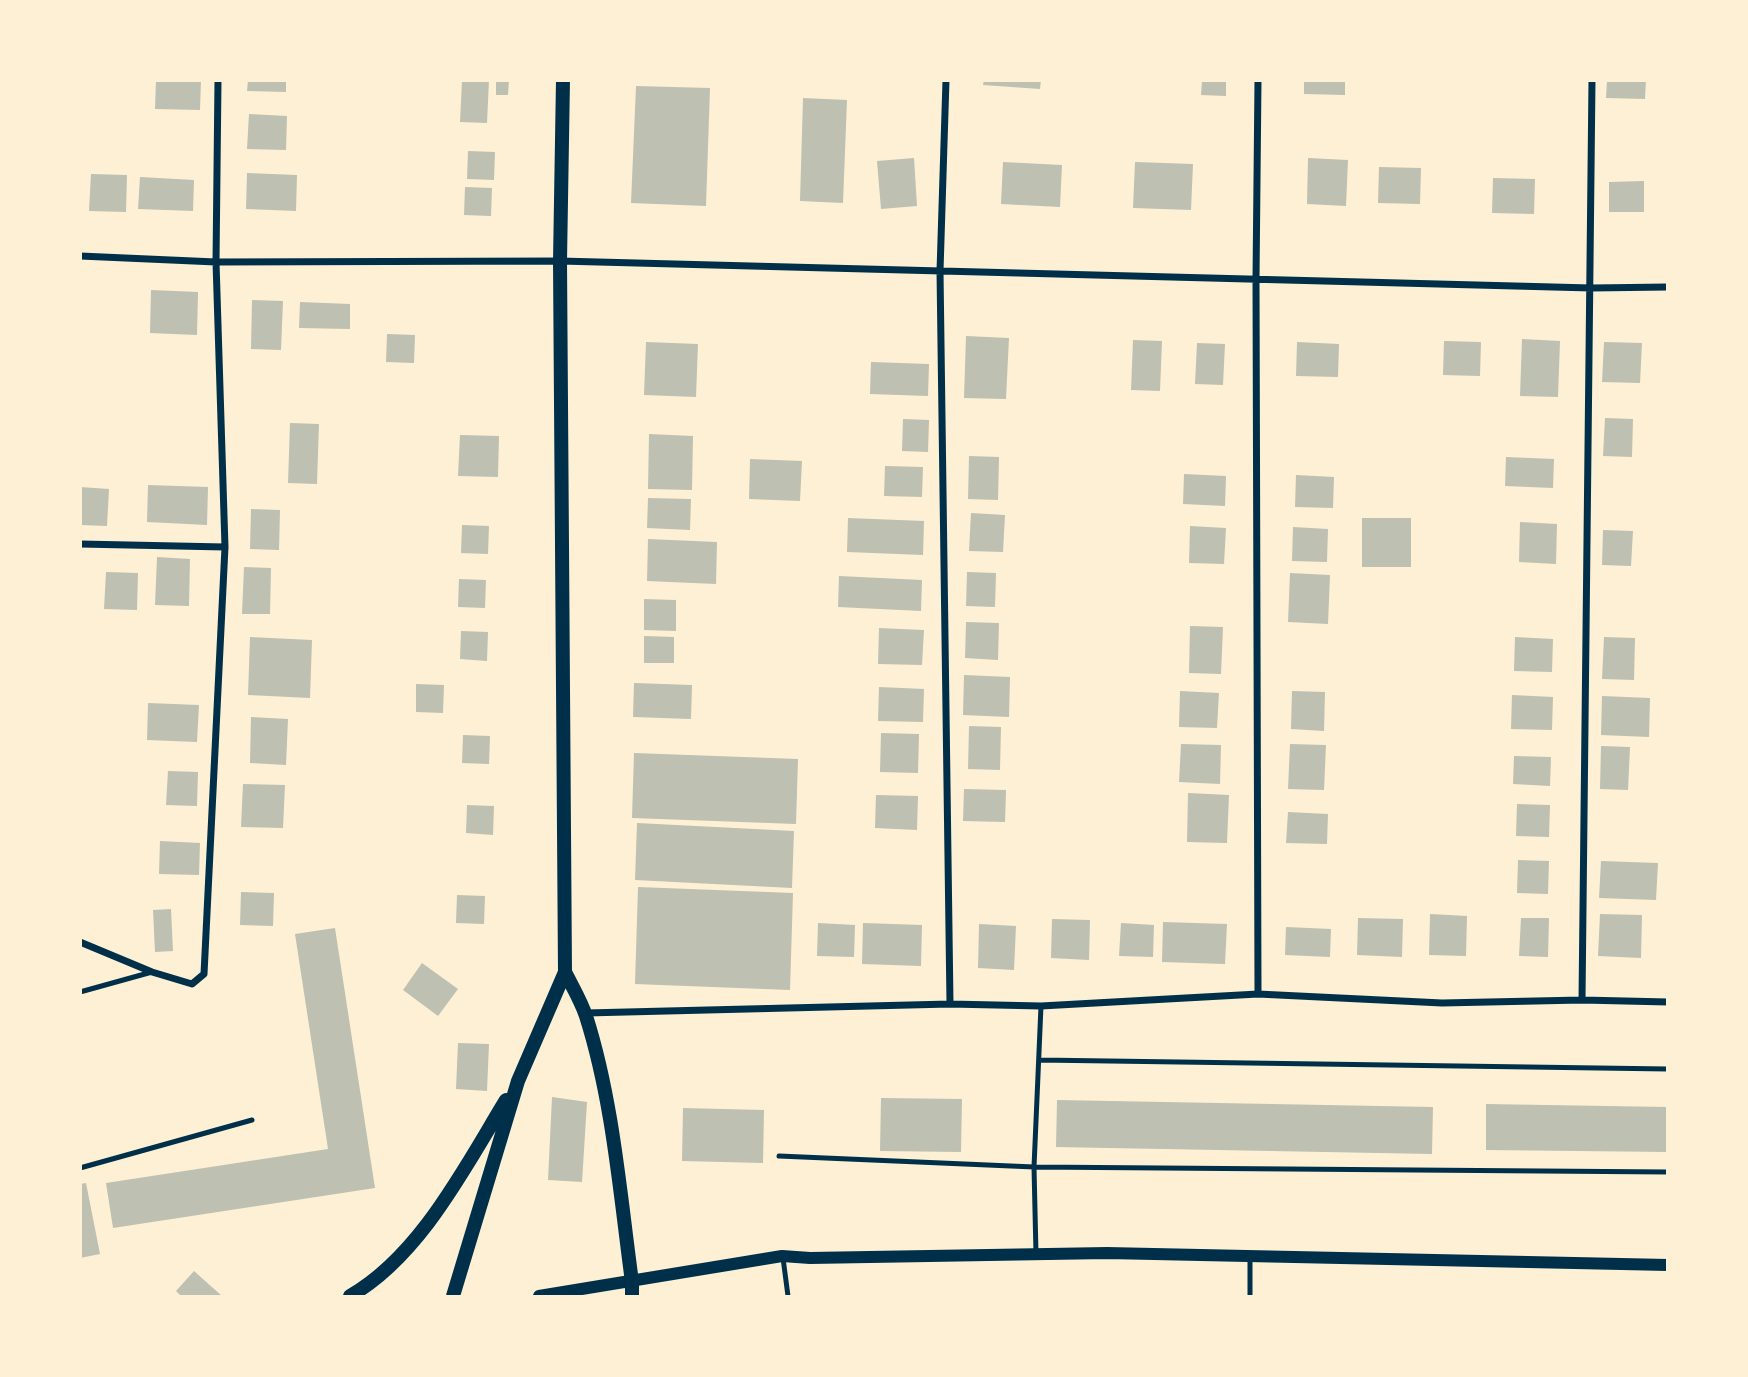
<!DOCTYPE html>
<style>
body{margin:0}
#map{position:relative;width:1748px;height:1377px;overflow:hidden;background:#fdf0d5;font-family:"IBM Plex Sans",sans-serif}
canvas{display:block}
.frame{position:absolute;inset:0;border:82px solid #fdf0d5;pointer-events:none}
</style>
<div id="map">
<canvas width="1748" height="1377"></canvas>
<div class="frame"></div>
</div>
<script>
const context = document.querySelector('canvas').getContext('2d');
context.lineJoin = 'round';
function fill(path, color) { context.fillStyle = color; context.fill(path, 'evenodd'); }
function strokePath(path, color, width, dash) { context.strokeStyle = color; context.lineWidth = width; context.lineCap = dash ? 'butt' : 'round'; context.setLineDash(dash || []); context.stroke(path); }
fill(new Path2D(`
 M156,80H201L200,110L155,109Z
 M248,80H286V92L247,91Z
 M462,80H489L487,123L460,122Z
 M496,80H509L508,95H496Z
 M984,80H1041L1040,89L983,85Z
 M1202,80H1226V96L1201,95Z
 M1304,80H1345V95L1304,94Z
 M1607,80H1646L1645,99L1606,98Z
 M636,86L710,88L706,206L631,203Z
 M803,98L847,100L843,203L800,201Z
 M249,114L287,116L286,150L247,149Z
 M468,151L495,152L494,180L467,179Z
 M914,158L917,206L881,209L877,161Z
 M1308,158L1348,160L1346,206L1307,204Z
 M1003,162L1062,165L1060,207L1001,204Z
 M1135,162L1193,164L1191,210L1133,208Z
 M1379,167L1421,168L1420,204L1378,203Z
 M247,173L297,175L296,211L246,209Z
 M91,174L127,175L126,212L89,211Z
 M140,177L194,180L193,211L138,209Z
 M1493,178L1535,179L1534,214L1492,213Z
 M1644,181V212H1609V182Z
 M465,187L492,188L491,216L464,215Z
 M151,290L198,292L197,335L150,333Z
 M252,300L283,301L281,350L251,349Z
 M300,302L350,304V329L299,328Z
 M387,334L415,335L414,363L386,362Z
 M966,336L1009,338L1006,399L964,398Z
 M1522,339L1560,341L1558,397L1520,396Z
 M1133,340L1162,341L1160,391L1131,390Z
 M1444,341L1481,342L1480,376L1443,375Z
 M646,342L698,344L696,397L644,395Z
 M1297,342L1339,344L1338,377L1296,376Z
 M1604,342L1642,343L1640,383L1602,382Z
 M1197,343L1225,344L1223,385L1195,384Z
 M871,362L929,364L928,396L870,394Z
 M1605,418L1633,419L1632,457L1603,456Z
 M903,419L929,420L928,452L902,451Z
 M290,423L319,424L317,484L288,483Z
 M649,434L693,436L692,490L648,489Z
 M460,435L499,436L498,477L458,476Z
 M969,456L999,457L998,500L968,499Z
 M1506,457L1554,459L1553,488L1505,486Z
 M750,459L802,461L800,501L749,499Z
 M885,466L923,467L922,497L884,496Z
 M1184,474L1226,476L1225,506L1183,504Z
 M1296,475L1334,477L1333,508L1295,507Z
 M148,485L208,487L207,525L147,522Z
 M80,487L109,489L107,526L80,525Z
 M648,498L691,499L690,530L647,528Z
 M251,509L280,510L279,550L250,549Z
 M971,513L1005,515L1003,552L969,551Z
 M848,518L924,521L923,555L847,552Z
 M1362,518H1411V567H1362Z
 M1520,522L1557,524L1556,564L1519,562Z
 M462,525L489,526L488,554L461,553Z
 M1190,526L1226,528L1224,564L1189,563Z
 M1293,527L1328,529L1327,562L1292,561Z
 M1603,530L1633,531L1631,566L1602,565Z
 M648,539L717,542L716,584L647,581Z
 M157,557L190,559L189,606L155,605Z
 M244,567L271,568L270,614H242Z
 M106,572L138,573L137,610L104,609Z
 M967,572L996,573L995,607L966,606Z
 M1290,573L1330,575L1328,624L1288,622Z
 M839,576L922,580L921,611L838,607Z
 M459,579L486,580L485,608L458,607Z
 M644,599L676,600V631L644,630Z
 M966,622L999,623L998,660L965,658Z
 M1190,626L1223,627L1221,674L1189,673Z
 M879,628L924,630L922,665L878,664Z
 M461,631L488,632L487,661L460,659Z
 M644,636L674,637V663H644Z
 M250,637L312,640L310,698L248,695Z
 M1515,637L1553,639L1552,672L1514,671Z
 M1604,637L1635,638L1634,680L1602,679Z
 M964,675L1010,677L1009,717L963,715Z
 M634,683L692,685L691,719L633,717Z
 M416,684L444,685L443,713L416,712Z
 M879,687L924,689L923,722L878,721Z
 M1180,691L1219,693L1217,728L1179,727Z
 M1292,691L1325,692L1324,731L1291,729Z
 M1512,695L1553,697L1552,730L1511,729Z
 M1602,696L1650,698L1649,737L1601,735Z
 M148,703L199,705L197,742L147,740Z
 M251,717L288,719L286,765L250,763Z
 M969,726L1001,727L1000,770L968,769Z
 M881,733L919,734L918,773L880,772Z
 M463,735L490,736L489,764L462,763Z
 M1181,744L1221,745L1220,784L1179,782Z
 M1290,744L1326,745L1324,790L1288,789Z
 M1601,746L1630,747L1628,790L1600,789Z
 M634,753L798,759L796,824L632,818Z
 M1514,756L1551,757L1550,786L1513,784Z
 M168,771L198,772L197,806L166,805Z
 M243,784L285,785L283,828L241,827Z
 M964,789L1006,790L1005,822L963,821Z
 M1188,793L1229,795L1227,843L1187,842Z
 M876,795L918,796L917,830L875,828Z
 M1517,804L1550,805L1549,837L1516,836Z
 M467,805L494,806L493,835L466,833Z
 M1288,812L1328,814L1327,844L1286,843Z
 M637,823L794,831L792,888L635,880Z
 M160,841L200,843L199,875L159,874Z
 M1518,860L1549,861L1548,894L1517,893Z
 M1601,861L1658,863L1656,900L1599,898Z
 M638,887L793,893L790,990L635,984Z
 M241,892L274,893L273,926L240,925Z
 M457,895L485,896L484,924L456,923Z
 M171,909L173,951L155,952L153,910Z
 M1430,914L1467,916L1466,956L1429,955Z
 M1600,914L1642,915L1641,958L1598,956Z
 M1358,918L1403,919L1402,957L1357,955Z
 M1521,918H1549L1548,957L1519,956Z
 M1052,919L1090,920L1089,960L1051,958Z
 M1163,922L1227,924L1225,964L1162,962Z
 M818,923L855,925L854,957L817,956Z
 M863,923L922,925L921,966L862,964Z
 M1121,923L1154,925L1153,957L1119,956Z
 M979,924L1016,926L1014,970L978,968Z
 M1286,927L1331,929L1330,957L1285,955Z
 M335,928L375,1188L113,1228L106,1183L328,1149L295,934Z
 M422,963L458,989L438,1016L403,990Z
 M458,1043L489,1044L487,1091L456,1089Z
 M552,1097L587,1102L582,1182L548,1180Z
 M881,1098L962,1099L961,1152L880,1151Z
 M1057,1100L1433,1107L1432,1154L1056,1147Z
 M1486,1104L1668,1107V1152L1486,1150Z
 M683,1108L764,1110L763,1163L682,1161Z
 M86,1183L100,1254L80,1258V1184Z
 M194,1271L222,1296H181L176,1291Z`), '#bec0b2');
strokePath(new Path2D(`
 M80,992L152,972
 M1039,1060L1668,1069
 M779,1156L1034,1167L1668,1172
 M80,1168L252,1120
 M1036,1254L1034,1167L1041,1006
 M783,1258L788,1296
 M1250,1296V1258`), '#003049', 5);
strokePath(new Path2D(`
 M946,80L940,271L950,1004
 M1258,80L1256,279L1258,994
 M80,256L216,262L560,261L1591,288L1668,287
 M80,544L225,547
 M80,942L152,972L192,984L204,974L225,547L216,262L218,80
 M1582,1000L1592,80
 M586,1013L950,1004L1041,1006L1258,994L1442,1003L1582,1000L1668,1002`), '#003049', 7);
strokePath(new Path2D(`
 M539,1296L782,1256L810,1258L1107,1253L1668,1265`), '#003049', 12);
strokePath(new Path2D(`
 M565,972C572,986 581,1001 586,1016C613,1101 620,1194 632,1282V1296
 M350,1296C420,1256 465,1167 506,1100
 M453,1296L518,1081L565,972L560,261L563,80`), '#003049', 14);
</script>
